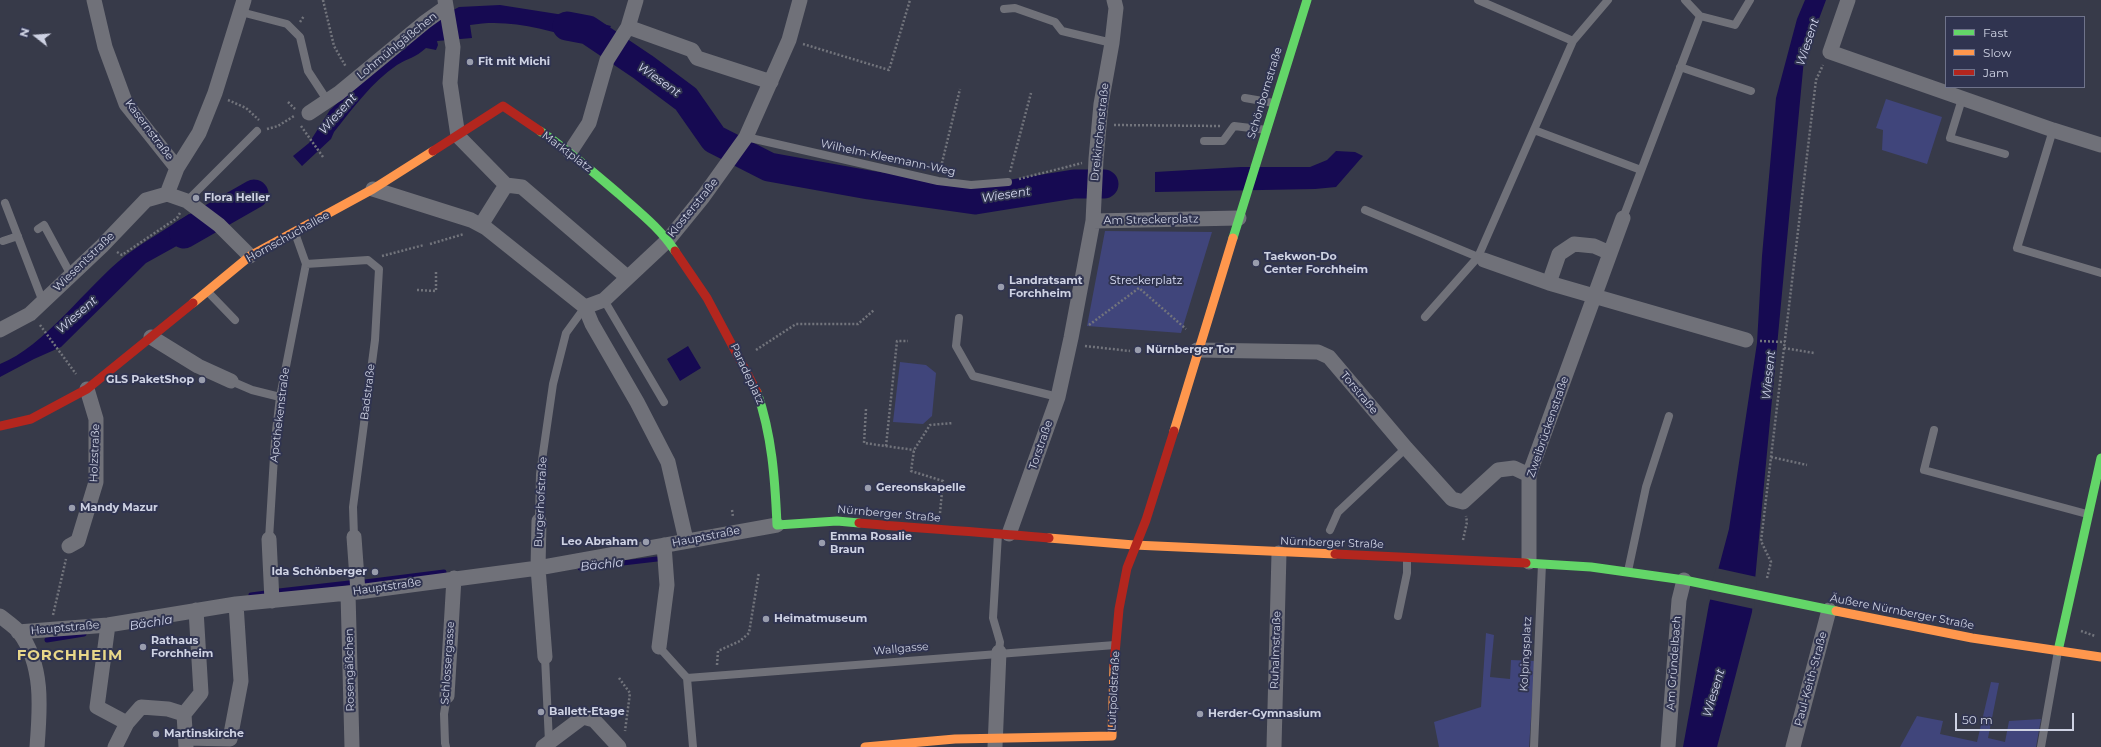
<!DOCTYPE html>
<meta charset="utf-8">
<style>
body{margin:0}
#map{position:relative;width:2101px;height:747px;overflow:hidden;background:#373a49;font-family:Montserrat,sans-serif}
canvas{display:block}
.legend{position:absolute;left:1945px;top:16px;width:140px;height:72px;box-sizing:border-box;background:#303450;border:1px solid #6f738b;margin:0;padding:5px 7px;list-style:none;font-size:12px;color:#ced2e3}
.legend li{display:flex;align-items:center;gap:8px;height:20px}
.legend b{width:20px;border:1px solid #6f738b}
.north{position:absolute;left:16px;top:16px;width:40px;height:40px;-webkit-text-stroke:3px #303450;paint-order:stroke;rotate:287deg;font-size:11px;font-weight:700;line-height:16px;text-align:center;color:#ced2e3}
.north::after{content:'';display:block;margin:auto;width:14px;height:18px;background:#ced2e3;clip-path:polygon(50% 0,100% 100%,50% 72%,0 100%)}
.scale{position:absolute;left:1955px;top:713px;width:119px;height:18px;box-sizing:border-box;border:2px solid #ced2e3;border-top:0;padding-left:5px;font-size:12px;line-height:14px;white-space:nowrap;color:#ced2e3;-webkit-text-stroke:3px #303450;paint-order:stroke}
</style>
<div id="map">
<canvas width="2101" height="747"></canvas>
<ul class="legend">
<li><b style="height:5px;background:#63d668"></b>Fast</li>
<li><b style="height:5px;background:#ff974d"></b>Slow</li>
<li><b style="height:5px;background:#b3261e"></b>Jam</li>
</ul>
<div class="north">N</div>
<div class="scale">50 m</div>
</div>
<script>
const context = document.querySelector('canvas').getContext('2d');
context.lineJoin = 'round';
function fill(path, color) { context.fillStyle = color; context.fill(path, 'evenodd'); }
function strokePath(path, color, width, dash) { context.strokeStyle = color; context.lineWidth = width; context.lineCap = dash ? 'butt' : 'round'; context.setLineDash(dash || []); context.stroke(path); }
function drawText(font, color, halo, rows, align = 'center') {
  context.font = font + ' Montserrat,sans-serif'; context.lineWidth = 4; context.setLineDash([]); context.textBaseline = 'middle'; context.strokeStyle = halo; context.fillStyle = color; for (const [text, x, y, turn = 0] of rows) {
    context.save(); context.translate(x, y); context.rotate((+turn || 0) * Math.PI / 180); context.textAlign = isNaN(turn) ? turn : align; if (halo) context.strokeText(text, 0, 0); context.fillText(text, 0, 0); context.restore();
  }
}
fill(new Path2D(`
 M1886,99L1942,117L1927,164L1882,150L1883,130L1876,128Z
 M1105,231L1212,232L1181,333L1087,326Z
 M900,362L926,365L936,373L932,416L923,424L893,422Z
 M1486,633L1494,635L1490,677L1510,679L1511,660L1535,661L1529,747H1439L1434,722L1481,707Z
 M1991,682L1999,683L1988,738L2005,742L2009,721L2041,719L2036,747H1900L1917,716L1943,721L1940,734L1977,742Z`), '#40457b');
fill(new Path2D(`
 M1805,0H1826L1804,59L1752,612L1717,747H1683L1709,604L1729,529L1757,343L1762,256L1776,98L1797,19Z
 M500,5L570,16L611,26L598,50L585,44L584,40C546,30 509,18 470,25L472,38L437,41L438,45L436,50L426,48C415,58 408,58 397,65C372,82 353,108 334,132L331,139L302,166L293,156L309,143L330,110L366,76L436,19L459,7Z
 M1336,151L1355,152L1363,156L1336,187L1315,189L1155,192V172L1241,167H1310L1327,160Z
 M189,214L211,227L146,263L61,347L34,359L0,377V364C44,347 87,286 125,256C145,241 168,228 189,214Z
 M688,346L701,368L680,381L667,359Z`), '#160a52');
fill(new Path2D(`
 M1716,568L1757,577L1754,609L1708,599Z`), '#373a49');
strokePath(new Path2D(`
 M580,568L657,559
 M365,582L444,572
 M279,591L349,583
 M251,595L266,593
 M47,640L84,634`), '#160a52', 5);
strokePath(new Path2D(`
 M567,26L588,30L643,67L686,99L714,139L769,167L869,185L975,200L1074,184H1104
 M184,234L254,194`), '#160a52', 29);
strokePath(new Path2D(`
 M323,0L334,46L346,67
 M300,22L304,16
 M803,44L889,70L910,0
 M228,100L246,108L259,120
 M288,102L295,109
 M1114,125L1221,126
 M301,126L323,157
 M267,129L278,126L294,116
 M940,171L960,89
 M1010,172L1031,93
 M1019,179L1082,163
 M430,244L464,234
 M117,252L122,255L177,218L180,213
 M382,256L424,245
 M417,290L436,291V272
 M40,325L76,374
 M1089,325L1139,288L1186,329
 M1760,341L1785,342
 M1085,346L1130,351
 M1784,348L1814,353
 M756,350L796,324H858L874,310
 M1145,350H1180
 M866,409L864,443L914,450
 M886,446L897,341H908
 M1771,457L1807,465
 M732,510L733,517
 M940,513L943,481L911,471L914,450L930,425L953,423
 M1463,540L1467,522L1466,516
 M1767,578L1771,562L1761,541L1816,80L1823,65
 M53,615L66,559
 M2081,631L2095,636
 M717,665L718,651L740,641L749,633L759,572
 M619,678L630,693L625,731
 M607,713L627,715`), '#72747c', 2.5, [2, 2]);
strokePath(new Path2D(`
 M1478,0L1573,41
 M1004,9L1015,8L1055,22L1062,31L1112,43
 M241,12L287,24L300,37L308,71L327,100
 M1700,16L1735,25L1750,0
 M1680,67L1751,91
 M1245,98L1274,103
 M1962,99L1950,138L2005,154
 M1534,130L1641,170
 M2053,130L2017,248L2101,273
 M746,137L938,181L971,185L1008,182
 M1204,141H1223L1234,126L1267,130
 M187,201L257,131
 M5,203L43,302
 M1365,210L1478,257L1425,317
 M1623,218L1700,16L1685,0
 M38,229L44,225L71,275
 M3,241L18,236
 M1484,260L1478,257L1573,41L1608,0
 M306,264L368,260L379,269L375,340L353,507L354,537
 M208,292L235,320
 M604,300L664,402
 M959,318L956,346L973,376L1058,397
 M231,381L252,390L280,397
 M1934,430L1924,470L2087,514
 M539,521L540,474L553,384L566,333L585,307
 M1330,530L1338,512L1406,448
 M998,534L993,618L1000,642L999,652
 M269,539L275,440L280,397L306,264L295,233
 M1628,571L1646,487L1669,416
 M1398,616L1407,573V558
 M659,647L687,678
 M545,657L549,742
 M687,678L1115,645
 M687,678L693,747
 M446,747L445,743L444,714L447,696
 M1534,747L1542,564
 M2041,747L2058,651`), '#707179', 8);
strokePath(new Path2D(`
 M94,0L105,47L126,104L177,168
 M445,0L453,47L450,83L458,136L506,185L522,187L627,277
 M1848,0L1830,52L2053,130L2101,145
 M628,27L692,50L697,58L771,82
 M309,113L339,93L425,22L446,7
 M570,152L589,123L607,60L628,27L636,0
 M373,189L471,220L486,228L585,307L592,324L637,402L668,462L686,540
 M167,194L177,168L199,133L215,93L244,0
 M1093,221L1239,218
 M481,225L506,185
 M1484,260L1549,283L1746,340
 M1549,283L1559,254L1574,244L1594,246L1610,253
 M585,307L604,300L668,240L703,197L746,137L789,40L800,0
 M0,330L30,314L102,246L146,200L167,194L187,201L219,225L250,256
 M151,337L198,366L231,381
 M1197,350L1318,352L1329,357L1406,448L1452,499L1463,502L1498,470L1514,468L1529,475
 M539,521L538,568L545,657
 M1009,534L1058,397L1071,338L1093,221L1096,159L1101,104L1112,43L1116,8L1114,0
 M354,537L358,592
 M269,539L272,601
 M69,546L78,541L96,482V419L87,389
 M1529,562V475L1623,218
 M348,593L352,747
 M0,616C6,621 14,626 19,632C44,665 40,709 37,747
 M108,625L97,707L127,723
 M18,632L108,625L236,604L358,592L538,568L777,525
 M659,647L667,585L664,545
 M447,696L454,578
 M184,714L201,693L196,610
 M186,738L230,739L241,681L236,604
 M115,747L127,723L141,707L168,709L184,714L186,747
 M543,747L583,717L594,720L619,747
 M995,747L999,652
 M1274,747L1279,553
 M1668,747L1679,600L1684,580
 M1793,747L1829,610`), '#707179', 15);
strokePath(new Path2D(`
 M540,131C568,150 593,172 619,194C639,212 660,228 675,251
 M1233,238L1307,0
 M757,392C772,435 775,479 777,525L837,521L859,523
 M1526,563L1591,567L1684,580L1836,611
 M2058,651L2101,458`), '#63d668', 9);
strokePath(new Path2D(`
 M193,303L250,256L373,189L433,151
 M1174,431L1233,238
 M1049,538L1134,545L1335,554
 M1836,611L1972,638L2101,657
 M865,747L955,739L1112,736L1114,665`), '#ff974d', 9);
strokePath(new Path2D(`
 M433,151L503,106L540,131
 M675,251L707,298L757,392
 M0,426L31,419L87,389L193,303
 M859,523C923,529 986,532 1049,538
 M1335,554L1526,563
 M1114,665L1119,609L1127,568L1146,520L1174,431`), '#b3261e', 9);
for (const [x, y, r, color] of [
 [470,62,4,"#999dad"],
 [196,198,4,"#999dad"],
 [1256,263,4,"#999dad"],
 [1001,287,4,"#999dad"],
 [1138,350,4,"#999dad"],
 [202,380,4,"#999dad"],
 [868,488,4,"#999dad"],
 [72,508,4,"#999dad"],
 [646,542,4,"#999dad"],
 [822,543,4,"#999dad"],
 [375,572,4,"#999dad"],
 [766,619,4,"#999dad"],
 [143,647,4,"#999dad"],
 [541,712,4,"#999dad"],
 [1200,714,4,"#999dad"],
 [156,734,4,"#999dad"]
]) { const dot = new Path2D(); dot.arc(x, y, r, 0, 2 * Math.PI); context.fillStyle = color; context.fill(dot); strokePath(dot, '#303450', 1.5); }
drawText('11px', '#ced2e3', '#303450', [
 ["Lohmühlgäßchen",397,46,-39],
 ["Schönbornstraße",1265,93,-73],
 ["Kasernstraße",149,130,53],
 ["Dreikirchenstraße",1100,132,-84],
 ["Marktplatz",567,152,37],
 ["Wilhelm-Kleemann-Weg",888,158,12],
 ["Klosterstraße",693,208,-51],
 ["Am Streckerplatz",1151,220,-1],
 ["Hornschuchallee",288,237,-29],
 ["Wiesentstraße",84,262,-44],
 ["Paradeplatz",747,374,65],
 ["Badstraße",368,392,-83],
 ["Torstraße",1359,393,50],
 ["Apothekenstraße",280,415,-83],
 ["Zweibrückenstraße",1548,427,-71],
 ["Torstraße",1041,445,-71],
 ["Holzstraße",95,453,-88],
 ["Burgerhofstraße",541,502,-87],
 ["Nürnberger Straße",889,514,5],
 ["Hauptstraße",706,537,-11],
 ["Nürnberger Straße",1332,543,2],
 ["Hauptstraße",387,587,-8],
 ["Äußere Nürnberger Straße",1902,612,11],
 ["Hauptstraße",65,628,-5],
 ["Wallgasse",901,649,-5],
 ["Ruhalmstraße",1276,650,-88],
 ["Kolpingsplatz",1526,654,-87],
 ["Schlossergasse",448,663,-86],
 ["Am Gründelbach",1674,663,-86],
 ["Rosengäßchen",350,670,-91],
 ["Paul-Keith-Straße",1811,679,-75],
 ["Luitpoldstraße",1114,691,-87]
]);
drawText('bold 11px', '#ced2e3', '#303450', [
 ["Fit mit Michi",478,62],
 ["Flora Heller",204,198],
 ["Taekwon-Do",1264,257],
 ["Center Forchheim",1264,270],
 ["Landratsamt",1009,281],
 ["Forchheim",1009,294],
 ["Nürnberger Tor",1146,350],
 ["GLS PaketShop",194,380,"right"],
 ["Gereonskapelle",876,488],
 ["Mandy Mazur",80,508],
 ["Emma Rosalie",830,537],
 ["Braun",830,550],
 ["Leo Abraham",638,542,"right"],
 ["Ida Schönberger",367,572,"right"],
 ["Heimatmuseum",774,619],
 ["Rathaus",151,641],
 ["Forchheim",151,654],
 ["Ballett-Etage",549,712],
 ["Herder-Gymnasium",1208,714],
 ["Martinskirche",164,734]
], 'left');
drawText('11px', '#dde1f8', '#303450', [
 ["Streckerplatz",1146,281]
]);
drawText('italic 12px', '#d5d9f0', '#303450', [
 ["Wiesent",1808,42,-72],
 ["Wiesent",659,80,35],
 ["Wiesent",338,114,-48],
 ["Wiesent",1006,195,-9],
 ["Wiesent",77,315,-41],
 ["Wiesent",1769,375,-84],
 ["Bächla",602,565,-6],
 ["Bächla",151,623,-9],
 ["Wiesent",1714,693,-73]
]);
context.letterSpacing = '1px';
drawText('bold 15px', '#e8d789', '#303450', [
 ["FORCHHEIM",70,656]
]);
context.letterSpacing = '0px';
</script>
